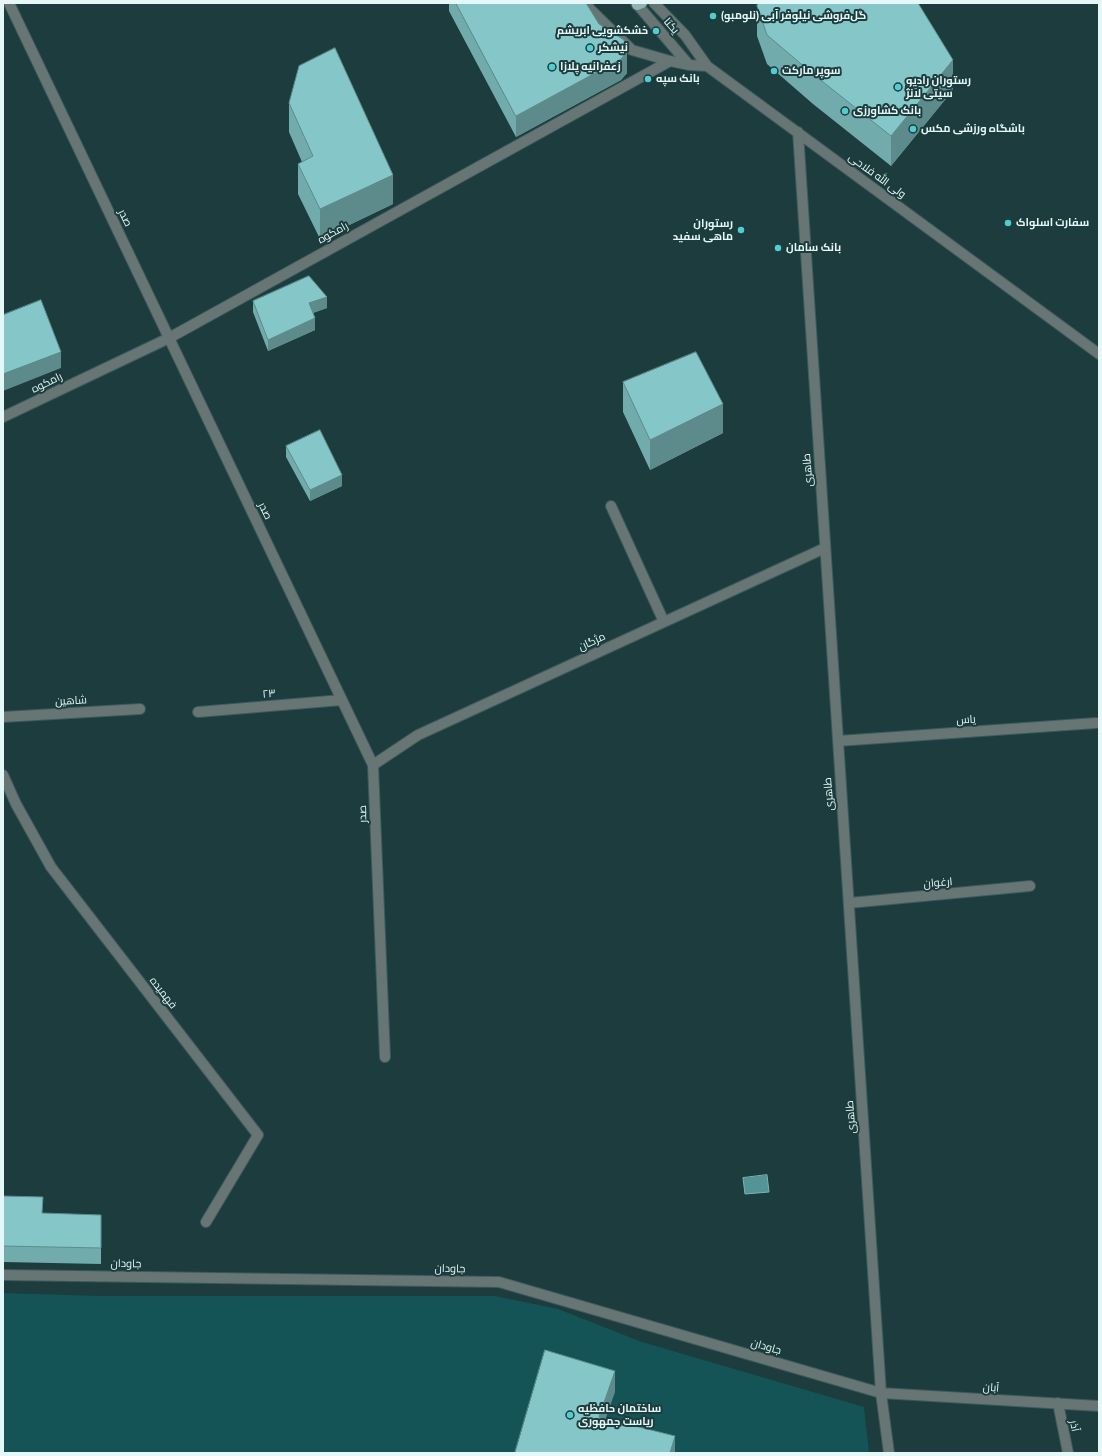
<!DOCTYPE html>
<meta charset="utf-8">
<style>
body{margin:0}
#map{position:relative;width:1102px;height:1456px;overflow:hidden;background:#1c3c3d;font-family:"PT Sans Narrow",sans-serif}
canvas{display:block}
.frame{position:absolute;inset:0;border:4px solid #e5f7f7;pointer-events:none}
</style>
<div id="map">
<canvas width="1102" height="1456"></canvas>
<div class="frame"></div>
</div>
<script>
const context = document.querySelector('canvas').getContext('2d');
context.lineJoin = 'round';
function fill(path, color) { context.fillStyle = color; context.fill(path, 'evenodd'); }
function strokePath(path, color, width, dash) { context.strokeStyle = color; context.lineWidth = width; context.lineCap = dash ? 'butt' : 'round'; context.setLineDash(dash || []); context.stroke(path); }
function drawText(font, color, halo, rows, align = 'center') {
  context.font = font + ' "PT Sans Narrow",Cairo,sans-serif'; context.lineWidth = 4; context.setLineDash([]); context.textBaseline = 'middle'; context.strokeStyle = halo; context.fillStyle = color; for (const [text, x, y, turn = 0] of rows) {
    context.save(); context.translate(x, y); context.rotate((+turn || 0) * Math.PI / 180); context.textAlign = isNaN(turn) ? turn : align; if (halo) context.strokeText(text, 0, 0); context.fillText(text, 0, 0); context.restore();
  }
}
fill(new Path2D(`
 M3,1293L102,1296H495L558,1309L642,1342L864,1407L869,1453H3Z`), '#145456');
const water = new Path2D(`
 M767,1175L769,1192L745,1194L743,1178Z`);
fill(water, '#539496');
strokePath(water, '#7fb2b3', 1);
const minor = new Path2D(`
 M9,3L373,765L385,1057
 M587,3L589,8L632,50L670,61L689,65L707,66
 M636,3L689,65
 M654,3L685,35L707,66L1099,354
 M798,132L881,1393L889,1453
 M3,417L169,338L670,61
 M611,506L664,622
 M198,712L342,700
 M3,717L140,709
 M838,741L1096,723
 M373,765L418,735L825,548
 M3,775L16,804L51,867L258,1135L206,1222
 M849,903L1030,886
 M3,1275L499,1282L881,1393L1099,1406
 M1058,1403L1068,1453`);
const major = new Path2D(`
 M637,5L642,3`);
strokePath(minor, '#3c5a5b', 12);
strokePath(major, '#3c5a5b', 12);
strokePath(minor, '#677575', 10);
strokePath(major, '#95b2b3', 10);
fill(new Path2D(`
 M449,3H586L627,73L621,80L516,137L449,11Z
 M757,6L953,90L891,166L813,104L767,64L757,36Z
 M289,103L393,204L320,239L298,194V164L302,162L289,132Z
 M253,301L327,308L313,313L315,330L268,351L253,312Z
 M623,382L723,433L650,470L623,412Z
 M286,446L342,486L310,501L286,457Z
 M3,1196L43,1213L101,1231V1264L3,1262Z`), '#72abac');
fill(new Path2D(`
 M627,52V73L621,80L516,137V116Z
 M953,60V90L891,166V136Z
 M393,175V204L320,239V209Z
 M327,297V308L309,314V303Z
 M315,318V330L268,351V340Z
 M61,352V368L3,391V374Z
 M723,404V433L650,470V440Z
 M342,475V486L310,501V490Z
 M615,1371V1392L599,1438V1417Z
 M675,1436V1453H670Z`), '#5d8b8c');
const building = new Path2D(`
 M456,3H586L599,24L624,40L627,52L621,59L516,116Z
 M758,3H918L953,60L891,136L813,74L767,35L757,6Z
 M335,48L393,175L320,209L298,164L313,156L289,103L299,66Z
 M309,276L327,297L309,303L315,318L268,340L253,301Z
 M41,300L61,352L3,374V315Z
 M696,352L723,404L650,440L623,382Z
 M320,430L342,475L310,490L286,446Z
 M3,1196L43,1197L42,1213L101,1215V1248L3,1246Z
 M545,1350L615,1371L599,1417L675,1436L670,1453H515Z`);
fill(building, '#85c7c8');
strokePath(building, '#5d8b8c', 1);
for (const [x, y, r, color] of [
 [713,16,4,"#52ccd0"],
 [656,31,4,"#52ccd0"],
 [590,48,4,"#52ccd0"],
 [552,67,4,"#52ccd0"],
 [774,71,4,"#52ccd0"],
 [648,79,4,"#52ccd0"],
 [898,87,4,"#52ccd0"],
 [845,111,4,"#52ccd0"],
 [913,129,4,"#52ccd0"],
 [1008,223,4,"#52ccd0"],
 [741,230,4,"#52ccd0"],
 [778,248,4,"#52ccd0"],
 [570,1415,4,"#52ccd0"]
]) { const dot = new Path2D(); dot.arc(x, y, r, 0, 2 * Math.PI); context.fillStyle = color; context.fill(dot); strokePath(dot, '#1c3c3d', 1.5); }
drawText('bold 11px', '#e5f7f7', '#1c3c3d', [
 ["گل‌فروشی نیلوفر آبی (نلومبو)",721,16],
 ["خشکشویی ابریشم",648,31,"right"],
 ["نیشکر",598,48],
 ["زعفرانیه پلازا",560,67],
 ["سوپر مارکت",782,71],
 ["بانک سپه",656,79],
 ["رستوران رادیو",906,81],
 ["سیتی لانژ",906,94],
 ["بانک کشاورزی",853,111],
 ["باشگاه ورزشی مکس",921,129],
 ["سفارت اسلواک",1016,223],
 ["رستوران",733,224,"right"],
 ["ماهی سفید",733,237,"right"],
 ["بانک سامان",786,248],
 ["ساختمان حافظیه",578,1409],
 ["ریاست جمهوری",578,1422]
], 'left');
drawText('11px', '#e5f7f7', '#1c3c3d', [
 ["یکتا",671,26,49],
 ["ولی‌ الله فلاحی",877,176,36],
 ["صدر",125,218,64],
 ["رامکوه",333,233,-29],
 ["رامکوه",47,383,-26],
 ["طاهری",808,470,-94],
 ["صدر",265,511,64],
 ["مژگان",592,642,-25],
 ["۲۳",269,694,-5],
 ["شاهین",71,701,-3],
 ["یاس",966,720,-4],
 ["طاهری",829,794,-94],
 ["صدر",363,814,-92],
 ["ارغوان",938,883,-5],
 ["فهمیده",163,993,52],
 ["طاهری",851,1117,-94],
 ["جاودان",126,1264,1],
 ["جاودان",450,1269,1],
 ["جاودان",766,1347,16],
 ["آبان",991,1388,3],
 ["آذر",1074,1426,79]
]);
</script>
